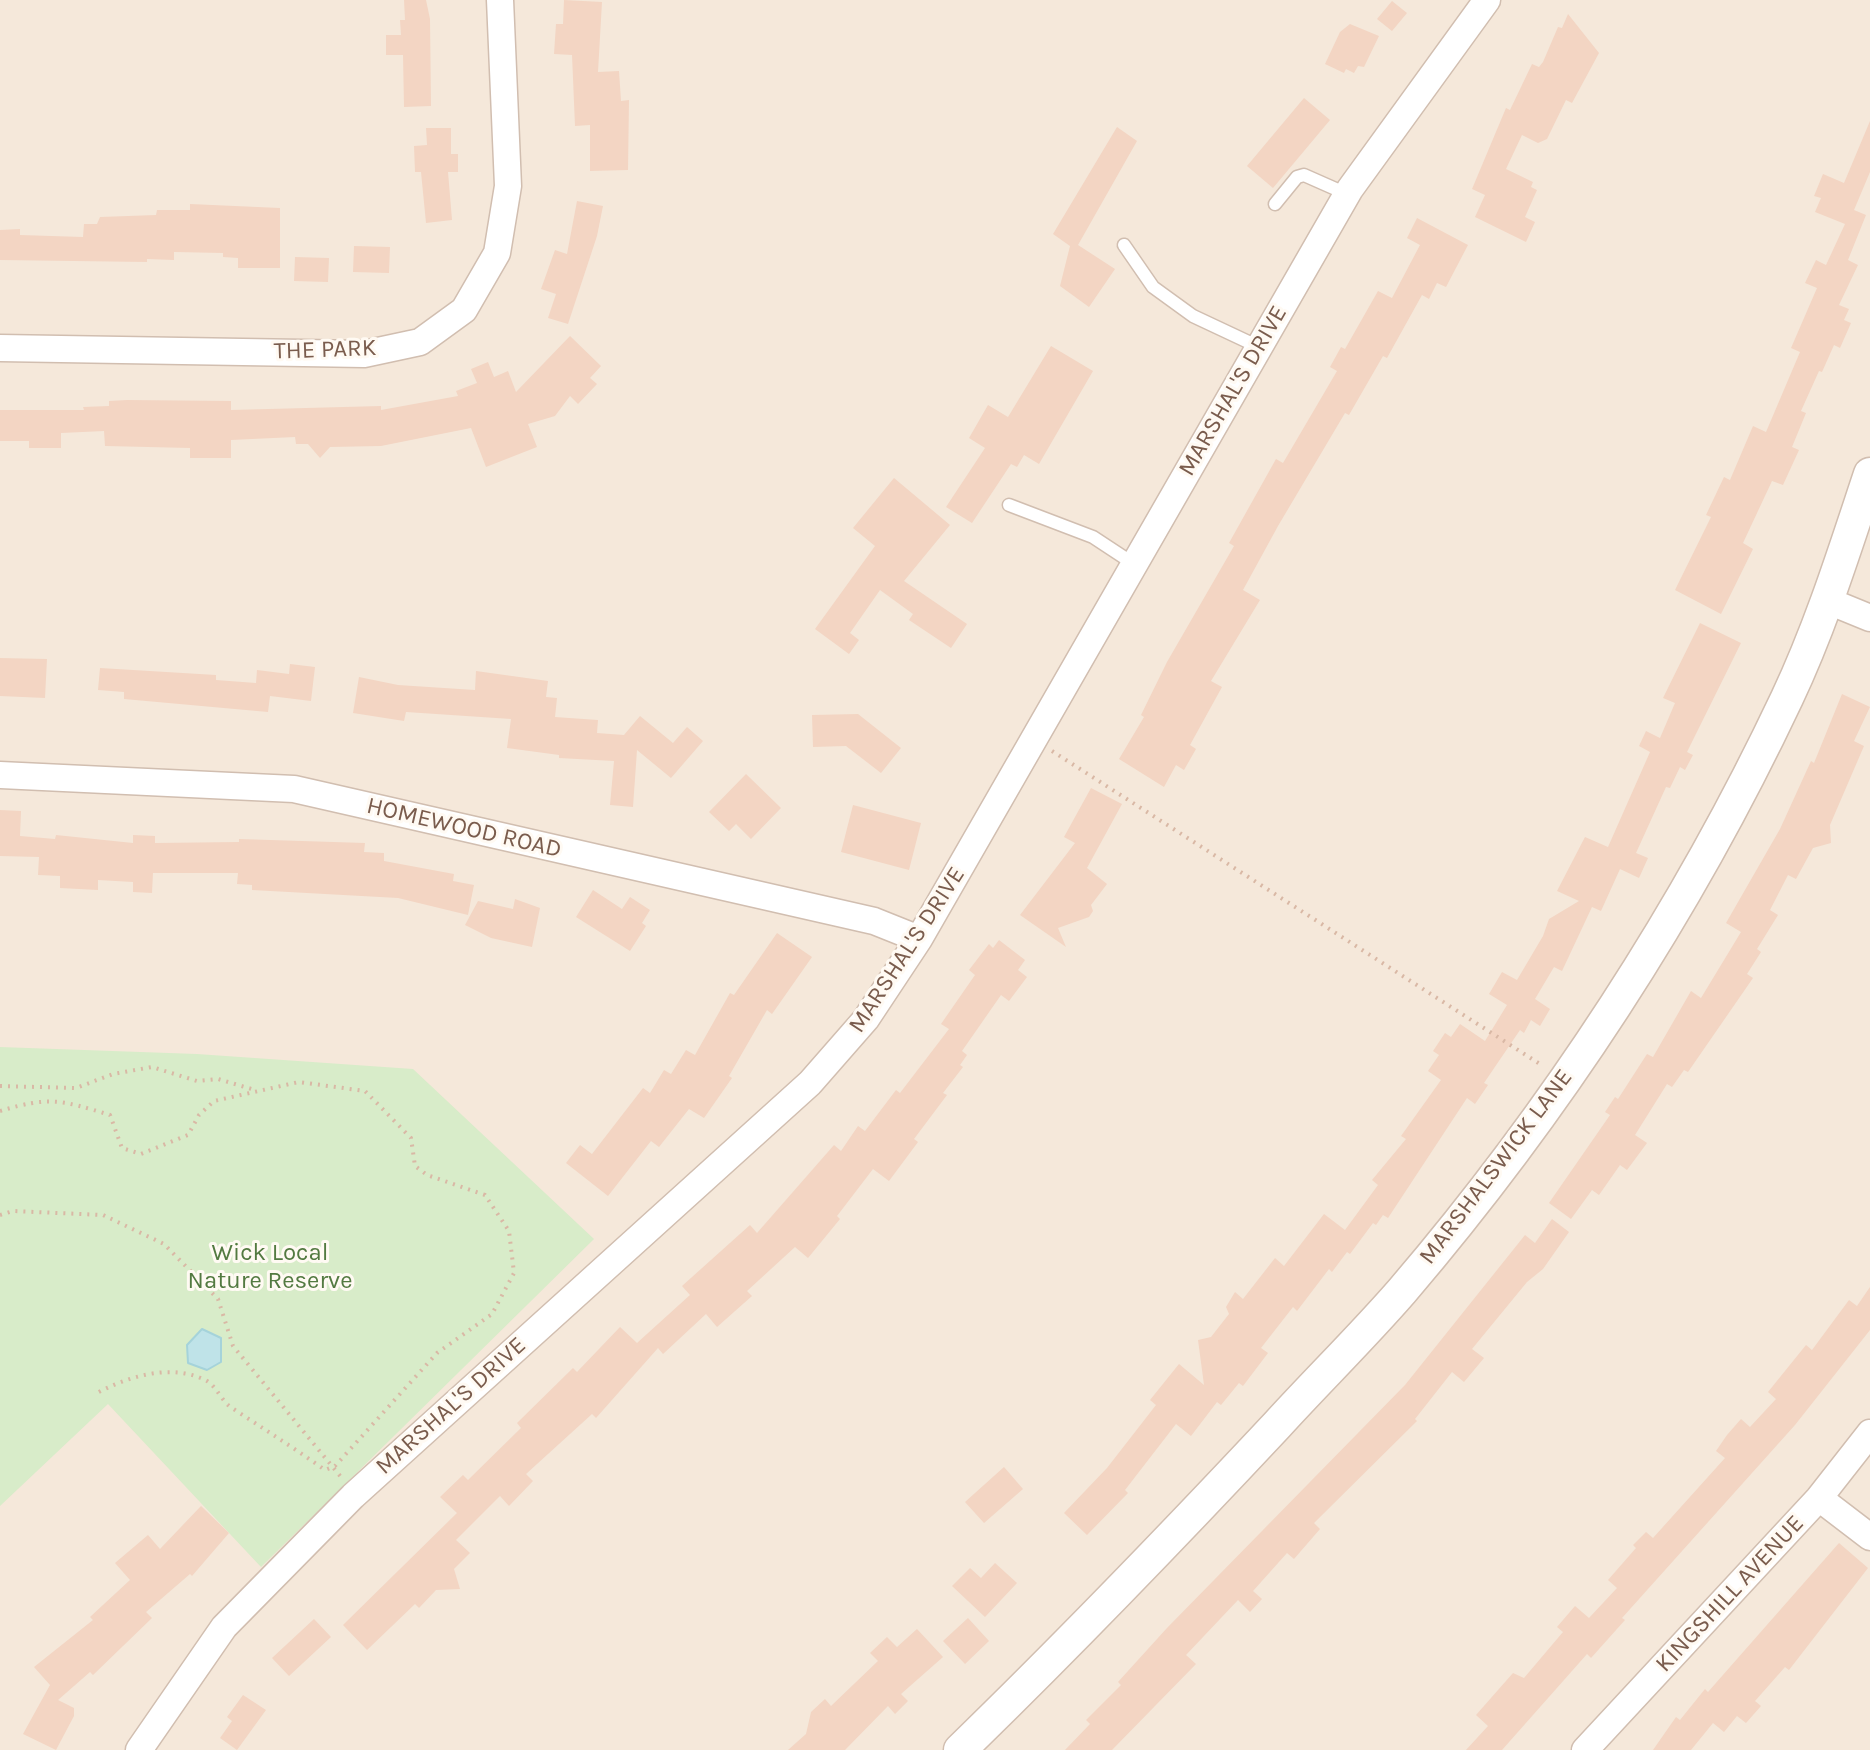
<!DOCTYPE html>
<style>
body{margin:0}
canvas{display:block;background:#fdf6ec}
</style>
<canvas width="1870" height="1750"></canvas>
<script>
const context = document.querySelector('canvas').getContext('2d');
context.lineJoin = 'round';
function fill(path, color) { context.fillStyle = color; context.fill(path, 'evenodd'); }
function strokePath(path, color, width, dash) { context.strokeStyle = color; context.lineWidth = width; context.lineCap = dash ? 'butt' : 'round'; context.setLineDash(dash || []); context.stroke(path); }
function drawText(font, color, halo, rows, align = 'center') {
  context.font = font + ' Karla,sans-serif'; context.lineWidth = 6; context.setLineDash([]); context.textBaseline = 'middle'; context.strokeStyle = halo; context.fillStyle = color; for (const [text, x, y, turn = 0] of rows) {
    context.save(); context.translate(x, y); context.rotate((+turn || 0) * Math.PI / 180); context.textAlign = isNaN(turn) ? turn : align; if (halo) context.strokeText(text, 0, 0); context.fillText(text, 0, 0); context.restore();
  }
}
fill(new Path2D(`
 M0,0H1870V1750H0Z`), '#f5e8da');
fill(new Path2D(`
 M0,1047L197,1054L413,1069L594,1239L261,1567L108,1404L0,1506Z`), '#d8ecc9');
const water = new Path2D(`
 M202,1329L221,1338V1362L207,1370L188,1363L187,1345Z`);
fill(water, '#bfe3e8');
strokePath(water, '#a5d3da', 2);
fill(new Path2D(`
 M404,0H426L430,19L431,106L404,107L403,55H386V35H401L400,20H405Z
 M564,0L602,2L598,72L619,71L621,101L629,100L628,170L590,171V125L575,126L572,55L554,54L556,24H563Z
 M1392,1L1407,13L1392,31L1377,19Z
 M1568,14L1599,53L1572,103L1566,100L1547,139L1538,143L1522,135L1506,169L1533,182L1531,187L1537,190L1525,217L1535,222L1526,242L1475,217L1485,195L1472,189L1506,108L1510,110L1532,64L1539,67L1543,62L1558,27L1562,28Z
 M1350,24L1379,36L1364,67L1358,66L1354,73L1346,69L1344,73L1325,64L1340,32Z
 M1304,98L1330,120L1273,188L1247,166Z
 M1870,121V172L1854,210L1866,215L1848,260L1858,265L1839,305L1849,309L1844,320L1851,323L1840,348L1834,345L1822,372L1819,371L1801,411L1806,413L1792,447L1799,450L1783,485L1772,481L1743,543L1753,549L1721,614L1675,590L1711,517L1706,515L1724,477L1730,480L1753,426L1766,432L1800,352L1791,348L1817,288L1805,283L1816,260L1826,265L1845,224L1815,212L1821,198L1814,196L1823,174L1844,183Z
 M1117,127L1137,141L1078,245L1115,269L1089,307L1060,286L1070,246L1053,234Z
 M426,128H451V154H458V172H448L452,220L426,223L421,172H415L414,146L427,145Z
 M577,201L603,206L597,236L568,324L548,318L556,294L541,289L555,250L567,254Z
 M190,204L280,208V268H238V258L223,257V253L174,252V260L147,259V262L0,260V230L20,229V235L83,237L84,224H97L100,217L156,215L157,210H190Z
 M1417,218L1468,245L1446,287L1437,283L1429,299L1422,295L1387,358L1383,356L1349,415L1345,413L1278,526L1243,590L1260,600L1211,681L1222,687L1190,745L1196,749L1184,770L1176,765L1164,787L1119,759L1144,717L1141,715L1167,662L1234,546L1229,543L1276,459L1283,463L1337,371L1330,367L1341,347L1345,349L1378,291L1392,298L1420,245L1407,238Z
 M354,246L390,247L389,273L353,272Z
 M295,257L329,258L328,282L294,281Z
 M570,336L601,366L590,378L597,384L578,404L570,396L555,416L528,424L537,447L486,467L471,428L381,446L330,447L320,458L308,444H296L295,437L231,440V458H190V448L105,446L104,431L61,433V448H29V441H0V410H84L83,407L109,406V401L127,400L231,401V410L381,406V410L458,396L456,391L477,383L471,369L488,362L494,377L508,371L516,392Z
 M1051,346L1093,371L1039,464L1024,455L1017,467L1011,464L972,523L946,507L985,448L969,438L988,405L1008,417Z
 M894,478L950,525L904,581L967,624L951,648L909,620L913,614L880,590L850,633L859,640L849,654L815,629L875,546L853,528Z
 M1700,623L1741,643L1687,752L1693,755L1685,770L1680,767L1670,788L1666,787L1636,853L1648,858L1639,878L1620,869L1601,911L1592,907L1562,971L1554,967L1535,999L1550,1009L1540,1026L1531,1020L1524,1033L1520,1030L1484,1083L1488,1085L1475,1104L1467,1098L1388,1218L1383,1215L1376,1225L1373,1223L1350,1254L1347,1252L1332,1272L1329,1269L1297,1311L1293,1307L1261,1348L1268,1353L1243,1386L1239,1383L1221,1405L1217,1402L1191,1436L1176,1424L1125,1490L1128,1493L1087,1535L1064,1513L1107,1468L1156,1405L1150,1400L1179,1364L1204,1385L1198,1340L1211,1337L1229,1314L1226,1307L1235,1292L1243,1299L1275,1258L1284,1266L1324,1214L1345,1230L1378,1185L1372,1180L1406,1139L1401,1136L1441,1080L1428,1071L1439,1055L1433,1051L1445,1033L1451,1037L1460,1024L1485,1041L1507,1005L1489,994L1502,972L1517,980L1543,936L1549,919L1579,901L1557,891L1585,837L1608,847L1650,752L1639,746L1646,731L1660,738L1675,703L1663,698Z
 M0,658L47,659L45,698L0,696Z
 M290,664L315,667L311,701L270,696L268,712L124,699V692L98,690L100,668L216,675V680L256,683L257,670L289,674Z
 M476,671L548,681L546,697L557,698L555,717L598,720L597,733L624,735L640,716L673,743L687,727L703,741L671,778L637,750L633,807L610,805L614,761L559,758V755L507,748L511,719L406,712L404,721L353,713L359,677L398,685L475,690Z
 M1842,694L1870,707L1854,741L1864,746L1830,825L1831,843L1813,848L1796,879L1788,875L1770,910L1778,915L1757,949L1761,952L1747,974L1753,978L1688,1072L1684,1070L1672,1087L1667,1084L1635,1135L1647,1143L1627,1170L1620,1165L1599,1195L1592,1190L1571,1219L1549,1203L1610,1115L1605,1112L1615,1097L1618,1099L1647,1054L1653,1057L1691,991L1701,998L1741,932L1726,923L1780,829L1811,761L1814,763Z
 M858,714L901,748L881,773L846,746L813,747L812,715Z
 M746,774L781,808L751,839L736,824L729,831L709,812Z
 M1091,788L1122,804L1087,868L1107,884L1091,905L1093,911L1089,917L1058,928L1066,947L1020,915L1075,843L1064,837Z
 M853,805L921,823L909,870L841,852Z
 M0,810L21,811L20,836L55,839L56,835L133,843V835L155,836V843L239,842V839L365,843L364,852L384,853V861L454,874L453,881L474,885L468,915L398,898L252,890V885L237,884L238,873H153L152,893L133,892V882L98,880V890L60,888V876L38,875L39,857L0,856Z
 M593,890L622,909L630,897L650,910L642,923L646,926L630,951L576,917Z
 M515,899L540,908L532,947L491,938L465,925L478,901L513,909Z
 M777,933L812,957L772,1014L767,1010L729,1076L732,1078L704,1118L689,1109L659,1147L651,1141L608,1196L566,1163L580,1145L592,1154L643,1088L650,1093L664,1070L671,1074L686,1050L695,1055L730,993L734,995Z
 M999,940L1025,960L1018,970L1027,977L1009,1001L1001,995L962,1051L967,1055L960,1065L963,1067L943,1093L947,1095L914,1139L918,1142L889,1181L873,1169L837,1216L840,1219L808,1258L795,1247L747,1291L752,1296L717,1327L706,1314L663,1354L658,1348L596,1418L592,1414L526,1474L533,1481L509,1506L500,1496L456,1540L470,1553L454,1569L460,1589L436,1590L419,1608L415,1604L367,1650L343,1625L457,1513L440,1497L463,1475L468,1480L521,1428L517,1423L573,1368L577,1372L620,1327L637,1343L690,1295L682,1286L750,1225L757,1233L834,1145L841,1151L858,1126L865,1131L896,1090L900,1093L949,1029L941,1024L975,975L969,970L989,944L993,948Z
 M1552,1219L1569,1232L1543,1269L1527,1282L1472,1349L1484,1358L1464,1382L1452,1372L1415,1419L1417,1421L1314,1523L1320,1529L1294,1559L1287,1553L1253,1591L1262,1599L1250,1612L1238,1600L1186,1655L1196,1664L1112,1750H1065L1090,1724L1086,1720L1121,1685L1118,1682L1167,1628L1405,1385L1525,1235L1535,1243Z
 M1870,1287V1330L1795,1425L1622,1618L1625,1620L1591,1658L1587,1654L1502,1750H1466L1488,1726L1476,1715L1513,1673L1524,1678L1563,1632L1557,1627L1575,1606L1589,1618L1617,1588L1608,1580L1636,1548L1633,1545L1646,1532L1653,1538L1725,1458L1716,1451L1727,1435L1741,1419L1750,1427L1776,1399L1768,1392L1806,1345L1812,1350L1849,1300L1857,1306Z
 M1004,1467L1023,1489L984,1523L965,1502Z
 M201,1506L229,1533L192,1576L190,1574L146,1612L152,1618L93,1675L90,1672L58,1700L74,1708V1716L56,1750L23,1734L50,1685L34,1667L93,1620L90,1617L130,1580L115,1563L148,1535L160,1549Z
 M1839,1543L1868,1568L1789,1670L1785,1667L1755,1701L1761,1706L1746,1723L1737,1716L1724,1732L1713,1723L1691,1750H1653L1676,1717L1680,1720L1705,1689L1708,1692Z
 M995,1563L1017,1583L985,1617L952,1586L970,1568L981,1578Z
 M968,1618L989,1641L965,1664L943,1641Z
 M314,1619L331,1637L289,1676L272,1658Z
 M917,1629L943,1657L901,1694L908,1701L895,1714L888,1706L845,1750H788L806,1734L811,1712L825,1699L831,1706L878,1661L870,1653L887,1637L897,1647Z
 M243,1695L266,1710L237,1750L220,1738L232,1721L227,1717Z`), '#f3d5c3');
const service = new Path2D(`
 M1275,204L1297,177L1304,175L1347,194
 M1124,245L1153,287L1193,316L1259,347
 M1009,505L1093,537L1134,564`);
const minor = new Path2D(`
 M0,348L364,354L420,342L464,310L497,253L508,186L500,0
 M1826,600L1870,618
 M0,775L294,789L874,921L919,939
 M1819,1498L1870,1537
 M139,1750L224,1627L353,1496L810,1083L866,1019L919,939L1350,189L1487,0
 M1585,1750L1819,1498L1870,1433`);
const tertiary = new Path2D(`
 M960,1750C1069,1644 1173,1536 1277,1425C1318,1380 1362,1337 1402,1291C1555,1112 1687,910 1787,698C1821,626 1845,549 1870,474`);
strokePath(service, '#d1beb0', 15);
strokePath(minor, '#d1beb0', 29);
strokePath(tertiary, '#d1beb0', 35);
strokePath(new Path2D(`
 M1052,751L1543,1066
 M0,1086L76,1088L113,1074L152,1067L197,1081L218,1079L255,1090
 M0,1111C50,1096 61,1100 110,1115L122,1148L141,1154L188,1135L199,1115L214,1101L299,1082L365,1091L411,1138L415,1166L427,1175L485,1195L509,1231L514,1273L492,1314L437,1353L335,1466L325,1470C294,1448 264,1429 232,1408C222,1402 217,1387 207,1381C171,1362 127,1377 95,1394
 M0,1215L13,1211L103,1215L164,1244L218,1299L233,1346L341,1477`), '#d9b8a5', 4, [2, 6]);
strokePath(service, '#fff', 12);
strokePath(minor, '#fff', 26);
strokePath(tertiary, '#fff', 32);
drawText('24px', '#7a5c4d', '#fffaf3', [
 ["THE PARK",325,350,-2],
 ["MARSHAL'S DRIVE",1233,391,-60],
 ["HOMEWOOD ROAD",464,828,13],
 ["MARSHAL'S DRIVE",907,950,-57],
 ["MARSHALSWICK LANE",1496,1167,-53],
 ["MARSHAL'S DRIVE",451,1406,-42],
 ["KINGSHILL AVENUE",1730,1594,-47]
]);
drawText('24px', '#537a41', '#fffaf3', [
 ["Wick Local",270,1253],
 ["Nature Reserve",270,1281]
]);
</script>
